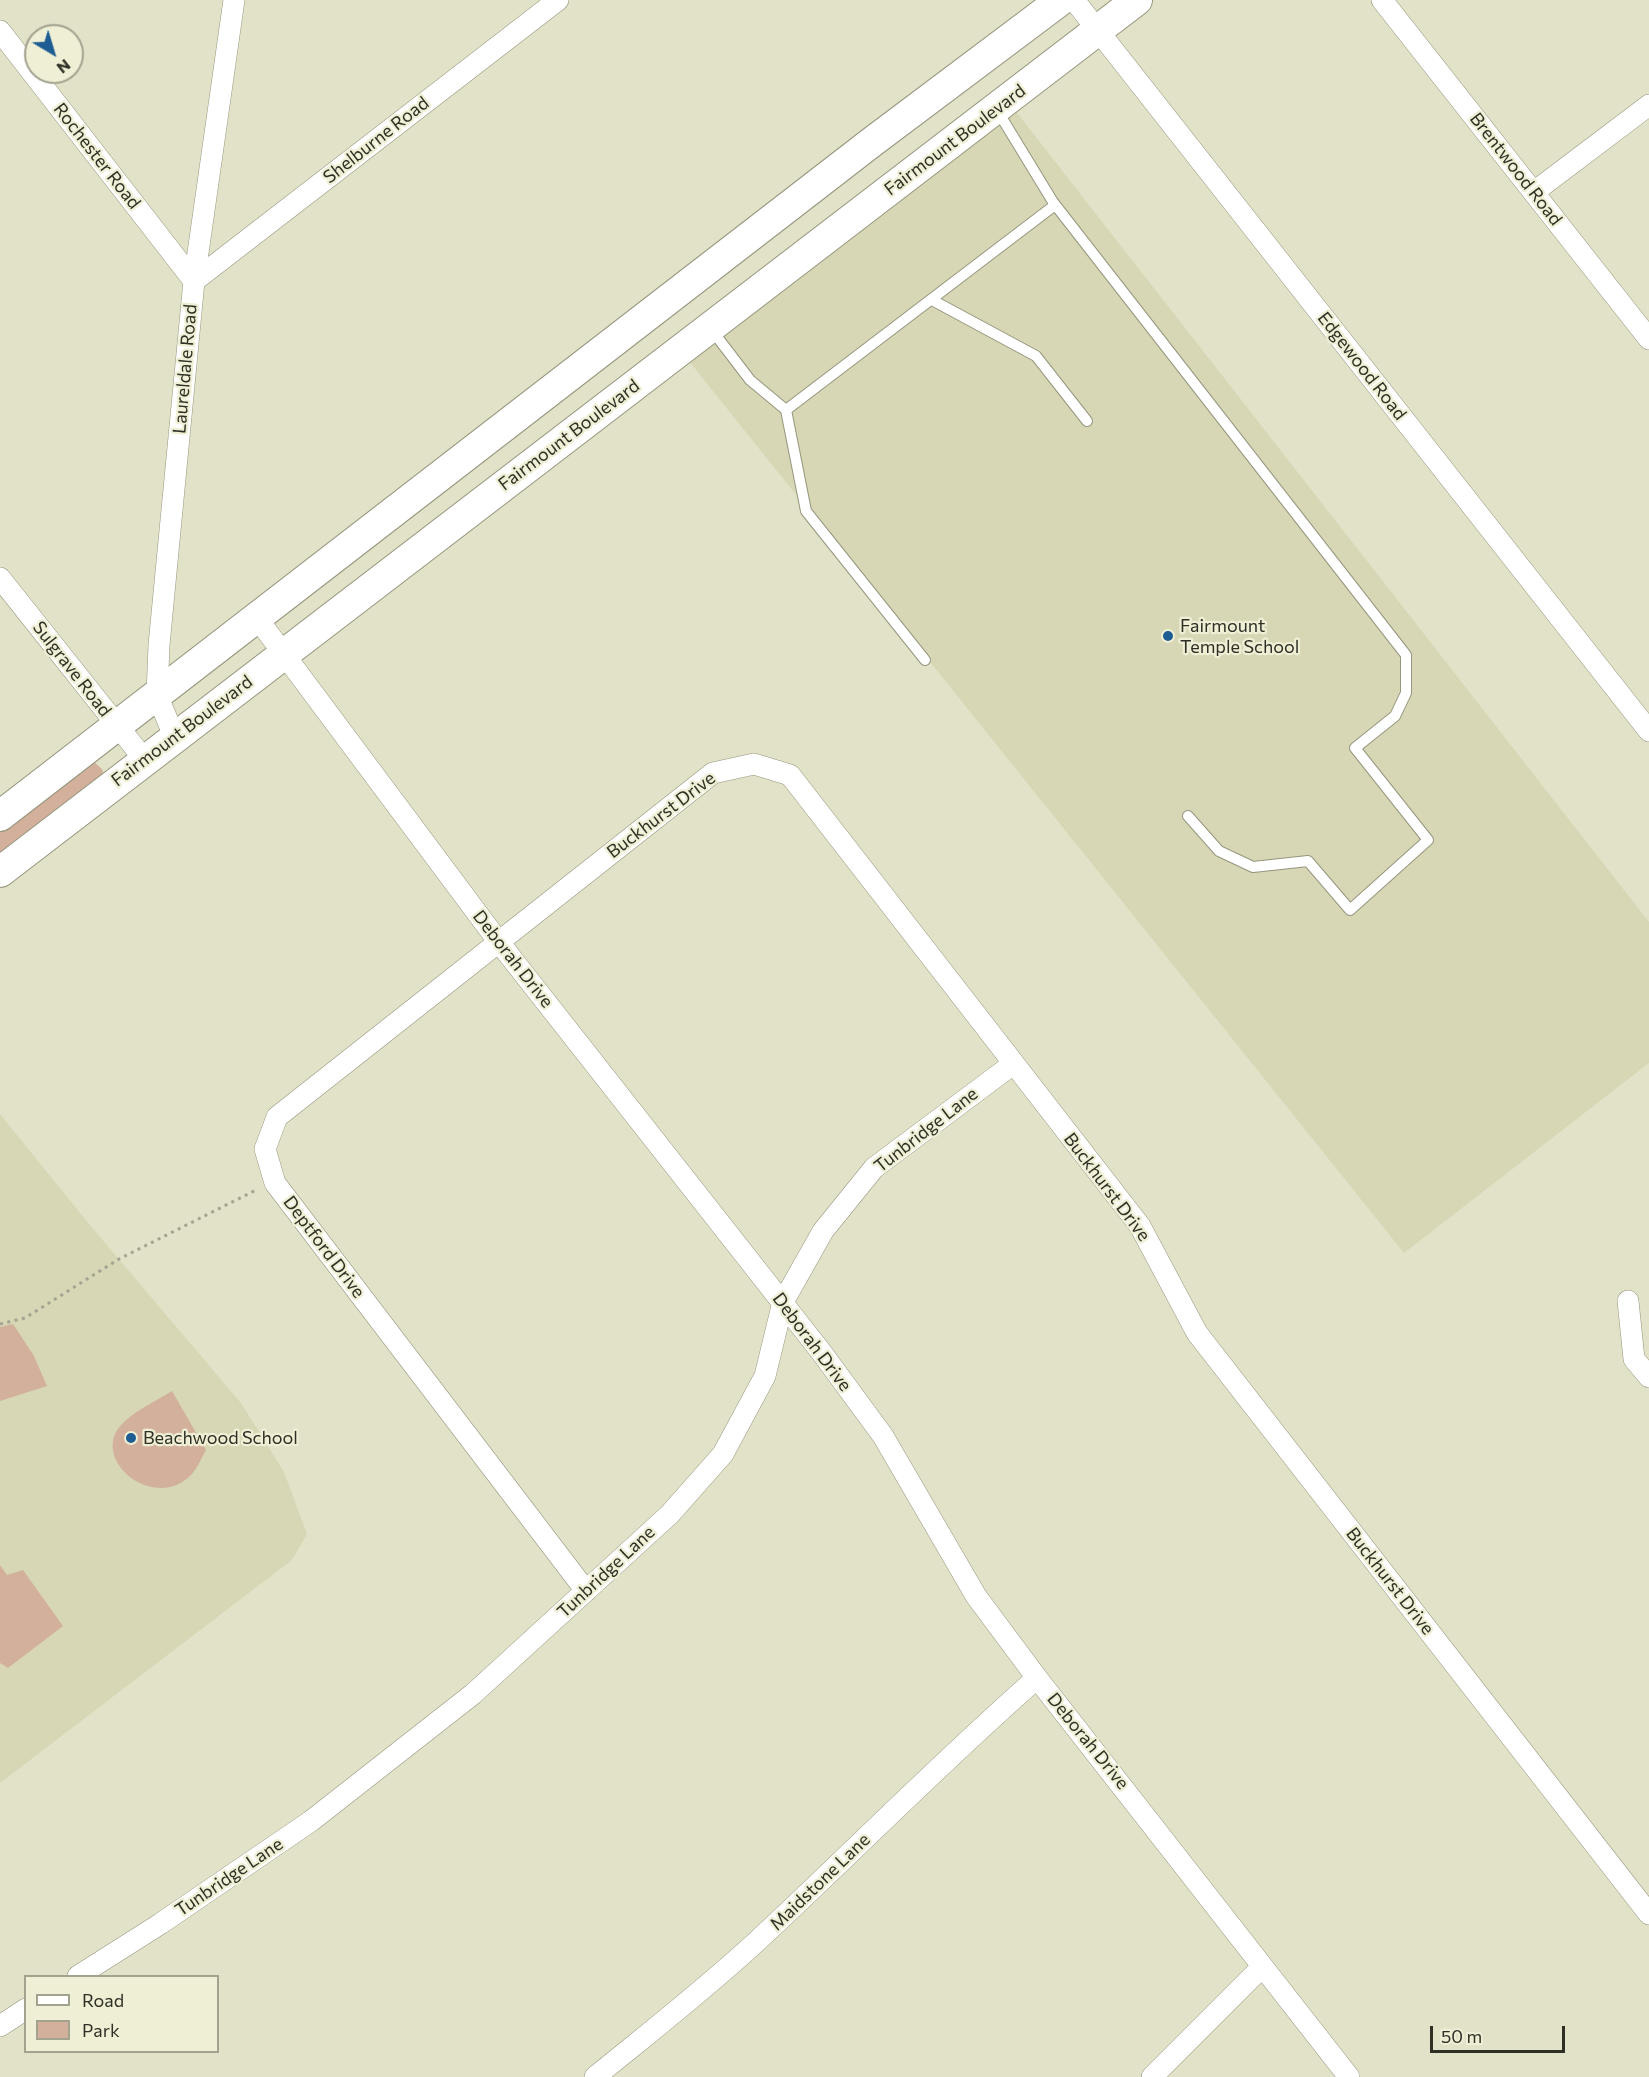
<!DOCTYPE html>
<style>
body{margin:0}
#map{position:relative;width:1649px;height:2077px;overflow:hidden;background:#e2e2c9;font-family:Commissioner,sans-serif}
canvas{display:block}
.legend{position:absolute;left:24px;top:1975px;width:195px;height:78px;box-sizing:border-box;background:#efefd5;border:2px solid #a2a28f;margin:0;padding:8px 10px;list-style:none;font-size:18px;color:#2f2f25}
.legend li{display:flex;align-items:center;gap:12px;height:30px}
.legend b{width:30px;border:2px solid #a2a28f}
.north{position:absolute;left:24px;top:24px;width:60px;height:60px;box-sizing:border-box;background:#efefd5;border:2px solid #a2a28f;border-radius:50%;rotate:142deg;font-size:16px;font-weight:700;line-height:24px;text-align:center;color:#2f2f25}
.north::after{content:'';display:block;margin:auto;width:21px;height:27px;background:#1d5d93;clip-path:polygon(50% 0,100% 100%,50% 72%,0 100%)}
.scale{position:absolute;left:1430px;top:2026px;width:135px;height:27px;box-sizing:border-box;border:3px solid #2f2f25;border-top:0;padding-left:8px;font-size:18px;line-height:21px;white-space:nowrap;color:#2f2f25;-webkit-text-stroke:4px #efefd5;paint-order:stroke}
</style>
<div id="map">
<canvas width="1649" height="2077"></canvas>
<ul class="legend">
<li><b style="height:8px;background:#fff"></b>Road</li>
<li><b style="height:16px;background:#d3b09c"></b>Park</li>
</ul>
<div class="north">N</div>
<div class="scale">50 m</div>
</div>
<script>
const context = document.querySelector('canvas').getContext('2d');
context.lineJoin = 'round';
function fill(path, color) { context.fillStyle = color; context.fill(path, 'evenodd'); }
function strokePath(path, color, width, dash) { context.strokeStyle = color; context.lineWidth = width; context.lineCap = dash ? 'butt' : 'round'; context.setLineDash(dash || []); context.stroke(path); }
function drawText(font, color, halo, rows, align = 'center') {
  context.font = font + ' Commissioner,sans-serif'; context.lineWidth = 4.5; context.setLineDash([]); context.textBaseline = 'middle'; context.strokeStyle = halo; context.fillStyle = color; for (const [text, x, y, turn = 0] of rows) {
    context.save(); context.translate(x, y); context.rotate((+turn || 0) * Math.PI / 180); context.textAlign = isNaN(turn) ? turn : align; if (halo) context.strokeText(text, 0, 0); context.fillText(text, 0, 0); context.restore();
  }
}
fill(new Path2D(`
 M1007,100L1649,922V1063L1404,1253L680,350Z
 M0,1114L89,1224L241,1403L284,1472L307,1534L292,1560L0,1783Z`), '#d7d7b6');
fill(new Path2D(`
 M93,761L102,769L104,777L0,862V827Z
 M13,1324L34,1356L47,1386L0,1401V1327Z
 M172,1391L206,1450C202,1457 198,1467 192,1474C155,1514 88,1459 122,1424C134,1411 156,1401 172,1391Z
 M0,1565L7,1575L23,1570L63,1626L8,1668L0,1663Z`), '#d3b09c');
const lane = new Path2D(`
 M997,110L1053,202L1406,655V693L1395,716L1355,748L1428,840L1350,910L1308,861L1253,867L1219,851L1188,816
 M932,300L1036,356L1087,421
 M711,329L750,380L786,410L1055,205
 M786,410L806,511L925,660`);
const street = new Path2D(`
 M1074,0L1649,731
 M1382,0L1649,339
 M0,31L194,281L558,0
 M1534,192L1649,105
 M0,578L144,759
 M257,618L498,941L822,1353L883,1436L976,1596L1037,1678L1349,2077
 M174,736L157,695L159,645L194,281L234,0
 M1628,1301L1634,1359L1649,1377
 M586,1591L275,1183L265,1149L277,1117L713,773L754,764L790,775L1140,1226L1197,1333L1649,1914
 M78,1976L160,1924L311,1821L473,1694L670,1514L723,1454L765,1376L783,1302L823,1231L874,1168L1013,1064
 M0,2026L26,2009
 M595,2077C649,2033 704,1990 755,1943C850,1855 940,1763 1037,1678
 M1152,2077L1262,1967`);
const secondary = new Path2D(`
 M0,816L872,142L1061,0
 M0,872L1137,0`);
strokePath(lane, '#96967e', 12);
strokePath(street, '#96967e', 22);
strokePath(secondary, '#96967e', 32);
strokePath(new Path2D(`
 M0,1324L25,1318L119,1259L256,1190`), '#a4a491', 3, [3, 4.5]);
strokePath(lane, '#fff', 10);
strokePath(street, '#fff', 21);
strokePath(secondary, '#fff', 30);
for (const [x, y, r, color] of [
 [1168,636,6,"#1d5d93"],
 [131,1438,6,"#1d5d93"]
]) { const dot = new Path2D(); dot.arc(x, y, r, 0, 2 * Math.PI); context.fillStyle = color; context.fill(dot); strokePath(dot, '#efefd5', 2); }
drawText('18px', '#2f2f25', '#efefd5', [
 ["Shelburne Road",376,140,-38],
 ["Fairmount Boulevard",955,140,-37],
 ["Rochester Road",97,156,52],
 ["Brentwood Road",1516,169,52],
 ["Edgewood Road",1362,366,52],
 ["Laureldale Road",185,369,-85],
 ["Fairmount Boulevard",569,435,-37],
 ["Sulgrave Road",72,669,52],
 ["Fairmount Boulevard",182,731,-37],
 ["Buckhurst Drive",661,815,-37],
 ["Deborah Drive",513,959,52],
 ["Tunbridge Lane",926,1130,-38],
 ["Buckhurst Drive",1107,1187,53],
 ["Deptford Drive",324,1247,53],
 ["Deborah Drive",812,1342,53],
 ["Tunbridge Lane",606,1572,-43],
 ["Buckhurst Drive",1390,1581,52],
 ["Deborah Drive",1088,1741,51],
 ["Tunbridge Lane",229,1877,-34],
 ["Maidstone Lane",820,1882,-44]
]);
drawText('18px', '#2f2f25', '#efefd5', [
 ["Fairmount",1180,626],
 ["Temple School",1180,647],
 ["Beachwood School",143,1438]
], 'left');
</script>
